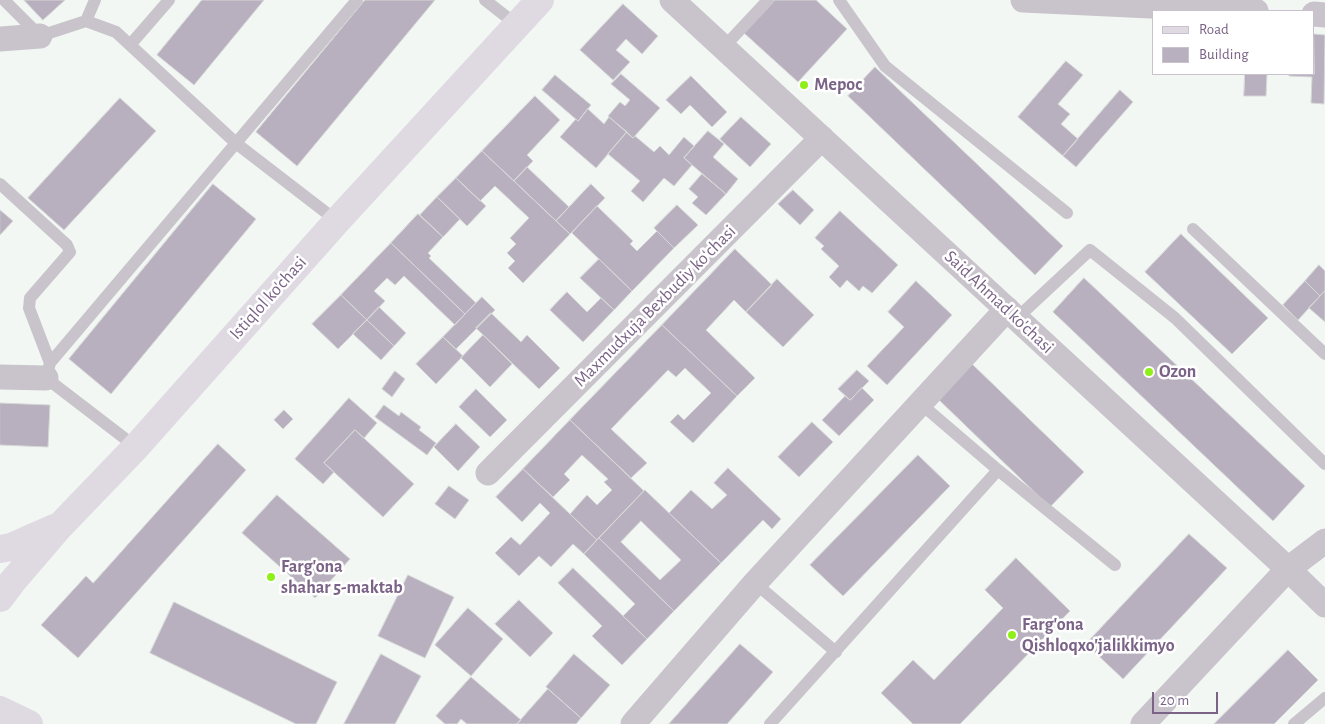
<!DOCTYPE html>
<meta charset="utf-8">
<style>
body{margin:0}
#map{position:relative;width:1325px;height:724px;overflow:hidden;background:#f3f7f4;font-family:"Alegreya Sans",sans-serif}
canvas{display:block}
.legend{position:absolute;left:1152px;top:10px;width:162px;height:65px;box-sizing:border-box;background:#fff;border:1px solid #cac1cf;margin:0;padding:6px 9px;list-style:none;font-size:15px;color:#7a6386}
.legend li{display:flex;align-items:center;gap:10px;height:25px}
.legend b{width:25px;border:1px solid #cac1cf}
.scale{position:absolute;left:1152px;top:692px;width:66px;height:22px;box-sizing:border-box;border:2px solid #7a6386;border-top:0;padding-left:6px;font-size:15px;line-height:18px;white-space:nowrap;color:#7a6386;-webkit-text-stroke:4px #fff;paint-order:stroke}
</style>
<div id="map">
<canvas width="1325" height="724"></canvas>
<ul class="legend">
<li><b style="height:6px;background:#dfd9e2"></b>Road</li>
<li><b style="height:14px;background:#b8b0be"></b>Building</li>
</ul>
<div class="scale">20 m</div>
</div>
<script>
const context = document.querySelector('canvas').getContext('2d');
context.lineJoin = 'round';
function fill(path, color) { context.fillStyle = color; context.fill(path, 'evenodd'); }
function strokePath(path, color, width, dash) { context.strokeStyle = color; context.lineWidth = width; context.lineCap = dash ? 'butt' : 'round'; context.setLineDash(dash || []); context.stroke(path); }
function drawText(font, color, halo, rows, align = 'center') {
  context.font = font + ' "Alegreya Sans",sans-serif'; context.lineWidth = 5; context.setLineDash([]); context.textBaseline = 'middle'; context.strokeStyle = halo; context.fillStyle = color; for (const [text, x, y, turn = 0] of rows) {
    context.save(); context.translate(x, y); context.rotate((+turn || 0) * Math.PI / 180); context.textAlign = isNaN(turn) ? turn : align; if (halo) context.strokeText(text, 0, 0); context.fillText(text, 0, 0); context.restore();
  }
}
const building = new Path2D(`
 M24,0H65L43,20Z
 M202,0H264L194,85L157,55Z
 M365,0H435L297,166L256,132Z
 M775,0H816L847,29L798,82L744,33Z
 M623,4L658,36L642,54L626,39L616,50L630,62L613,80L580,50Z
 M1314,34L1325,35L1324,104L1311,103L1312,77L1289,76V74H1314Z
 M1066,61L1083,75L1058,104L1070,114L1061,124L1078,139L1063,156L1018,117Z
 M875,67L1063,246L1035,275L848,96Z
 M621,74L660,108L633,138L608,116L620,102L625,106L630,100L611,84Z
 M1245,74H1267L1266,96H1244Z
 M555,75L591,105L578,121L542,90Z
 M691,76L727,112L712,127L690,105L681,114L666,100Z
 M1120,90L1133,102L1076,167L1063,156Z
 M535,96L560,120L527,155L533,161L514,181L482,151Z
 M120,98L156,131L64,230L28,198Z
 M588,109L604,124L609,117L627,132L596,168L560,137L576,119L578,121Z
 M741,117L771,144L750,167L720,139Z
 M708,131L724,144L713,157L738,179L726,194L684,158Z
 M627,132L633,138L635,136L654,152L660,146L669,155L684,137L694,146L684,158L692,165L674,186L664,178L643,202L631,191L640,181L608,154Z
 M482,151L570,234L523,283L508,268L515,261L507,253L516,244L510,238L529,218L495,186L480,201L456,178Z
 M527,167L569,207L556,221L514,181Z
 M702,174L726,194L706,215L692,203L698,197L689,189Z
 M456,178L486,206L467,226L437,197Z
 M213,184L256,219L111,394L69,359Z
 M591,184L605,198L570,234L556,221Z
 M793,190L814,210L800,225L778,204Z
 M437,197L460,219L443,237L420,215Z
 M677,205L698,225L674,248L654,228Z
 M597,206L633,241L630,244L637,251L657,231L674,248L632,291L572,233Z
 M0,210L13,221L0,235Z
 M840,211L898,265L872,293L863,286L859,291L847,280L840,288L829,277L839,266L821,249L824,246L815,238Z
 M418,214L443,237L428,253L431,256L429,258L476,303L465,314L391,243Z
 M1181,234L1268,318L1232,354L1145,272Z
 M391,243L465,314L455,325L404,276L395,285L387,278L374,291L385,301L367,320L341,295Z
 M735,249L772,285L746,312L734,300L706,330L755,378L737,396L662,325Z
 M599,259L632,291L614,310L580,278Z
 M1319,265L1325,271V291L1320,296L1305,281Z
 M1084,278L1305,486L1273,521L1053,312Z
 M777,279L814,315L783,347L746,312Z
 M916,281L952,315L887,385L867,366L904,327L888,312Z
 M1305,281L1320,296L1298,320L1283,305Z
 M1325,291V322L1309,308Z
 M567,292L587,312L601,298L614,310L583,342L550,310Z
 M341,295L367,320L338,349L312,324Z
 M482,297L495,310L456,349L443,337Z
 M379,307L406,333L394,346L367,320Z
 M491,313L521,342L527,335L560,368L539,389L476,328Z
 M367,320L394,346L381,360L353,334Z
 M662,325L737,396L693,443L670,422L678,414L684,420L711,393L685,368L676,377L668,370L611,429L647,463L631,478L570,420Z
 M483,335L512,364L490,387L461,358Z
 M443,337L463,356L436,384L416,364Z
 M971,363L1084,472L1050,507L937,398Z
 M857,370L869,381L850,400L838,389Z
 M395,371L405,379L392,397L382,389Z
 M862,388L874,400L839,436L822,420L845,396L850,400Z
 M476,389L507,420L490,437L459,407Z
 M349,398L377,423L364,438L355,430L324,463L334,472L323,484L295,459Z
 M0,403L50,405L48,447L0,445Z
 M384,405L399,416L401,412L421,427L419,430L436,443L427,455L375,417Z
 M284,410L293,419L283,429L274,420Z
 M570,420L644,491L597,540L570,514L587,495L597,505L612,490L604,482L608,479L582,455L564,474L570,480L553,497L523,469Z
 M812,422L833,442L799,477L778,457Z
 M456,424L480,447L458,471L434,447Z
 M355,430L414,484L383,517L324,463Z
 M218,444L246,470L78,658L41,625L86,576L93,583Z
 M918,455L950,486L843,596L810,565Z
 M728,468L781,519L772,529L763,520L721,563L669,513L691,490L712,509L727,495L714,483Z
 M523,469L597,540L584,554L573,544L551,567L539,556L519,576L495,553L511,537L520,545L550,513L540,503L522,522L496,497Z
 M449,486L469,500L455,519L435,504Z
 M645,490L721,563L674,611L599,538ZM641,521L681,560L660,580L621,542Z
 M277,495L350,559L315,598L242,533Z
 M1189,534L1227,568L1123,679L1086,644Z
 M599,538L674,611L647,639L623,616L635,604L584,554Z
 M1016,558L1070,611L960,724H913L881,693L913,660L934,680L1003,608L985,590Z
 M573,568L647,639L622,665L592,636L602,626L558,583Z
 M408,575L454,597L425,658L378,636Z
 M519,600L553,633L530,657L495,624Z
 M174,602L337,682L316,724H296L150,653Z
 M468,608L503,639L471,676L435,645Z
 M740,644L773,672L727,724H669Z
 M1288,650L1318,680L1274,724H1214Z
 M381,654L421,676L395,724H344Z
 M574,654L610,685L581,718L546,687Z
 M471,677L521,720L517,724H467L461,719L457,724H445L436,716Z
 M548,689L581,718L576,724H517Z`);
fill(building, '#b8b0be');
strokePath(building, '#d5d8d6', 1);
strokePath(new Path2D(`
 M4,0L40,36L86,21
 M95,0L86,21L116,32L237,144L337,221
 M485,0L517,25
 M839,0L885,66L1067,213
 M130,45L169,0
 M724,47L768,0
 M0,184L67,245L70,252L30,298L29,308L50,363
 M1193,229L1325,354
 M1017,318L1090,250L1175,318L1325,464
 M136,447L46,378L50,363L357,0
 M998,470L1115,565
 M755,583L836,652
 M770,724L998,470L921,404
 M1294,724L1325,698`), '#c9c4cb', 12);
strokePath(new Path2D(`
 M672,0L1288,569L1325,605
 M1023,0L1256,11
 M1314,14L1325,15
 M0,39L40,36
 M0,377L46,378
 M488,473L822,138
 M633,724L755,583L1007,309
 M1143,724L1288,569L1325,541`), '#c9c4cb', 25);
strokePath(new Path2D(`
 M0,549L11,547L54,528
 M0,598L12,582L60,526L136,447L337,221L540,0`), '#dfd9e2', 28);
strokePath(new Path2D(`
 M0,710L29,724`), '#dfd9e2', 28);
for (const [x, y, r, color] of [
 [804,85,5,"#8ff019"],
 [1149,372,5,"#8ff019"],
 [271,577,5,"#8ff019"],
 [1012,635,5,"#8ff019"]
]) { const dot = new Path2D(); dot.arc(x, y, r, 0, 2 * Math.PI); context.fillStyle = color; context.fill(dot); strokePath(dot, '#fff', 2); }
drawText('bold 18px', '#7a6386', '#fff', [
 ["Мерос",814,85],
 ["Ozon",1159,372],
 ["Farg'ona",281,567],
 ["shahar 5-maktab",281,588],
 ["Farg'ona",1022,625],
 ["Qishloqxo'jalikkimyo",1022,646]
], 'left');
drawText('18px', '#7a6386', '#fff', [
 ["Istiqlol ko'chasi",268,298,-48],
 ["Said Ahmad ko'chasi",999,302,43],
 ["Maxmudxuja Bexbudiy koʻchasi",655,306,-45]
]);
</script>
